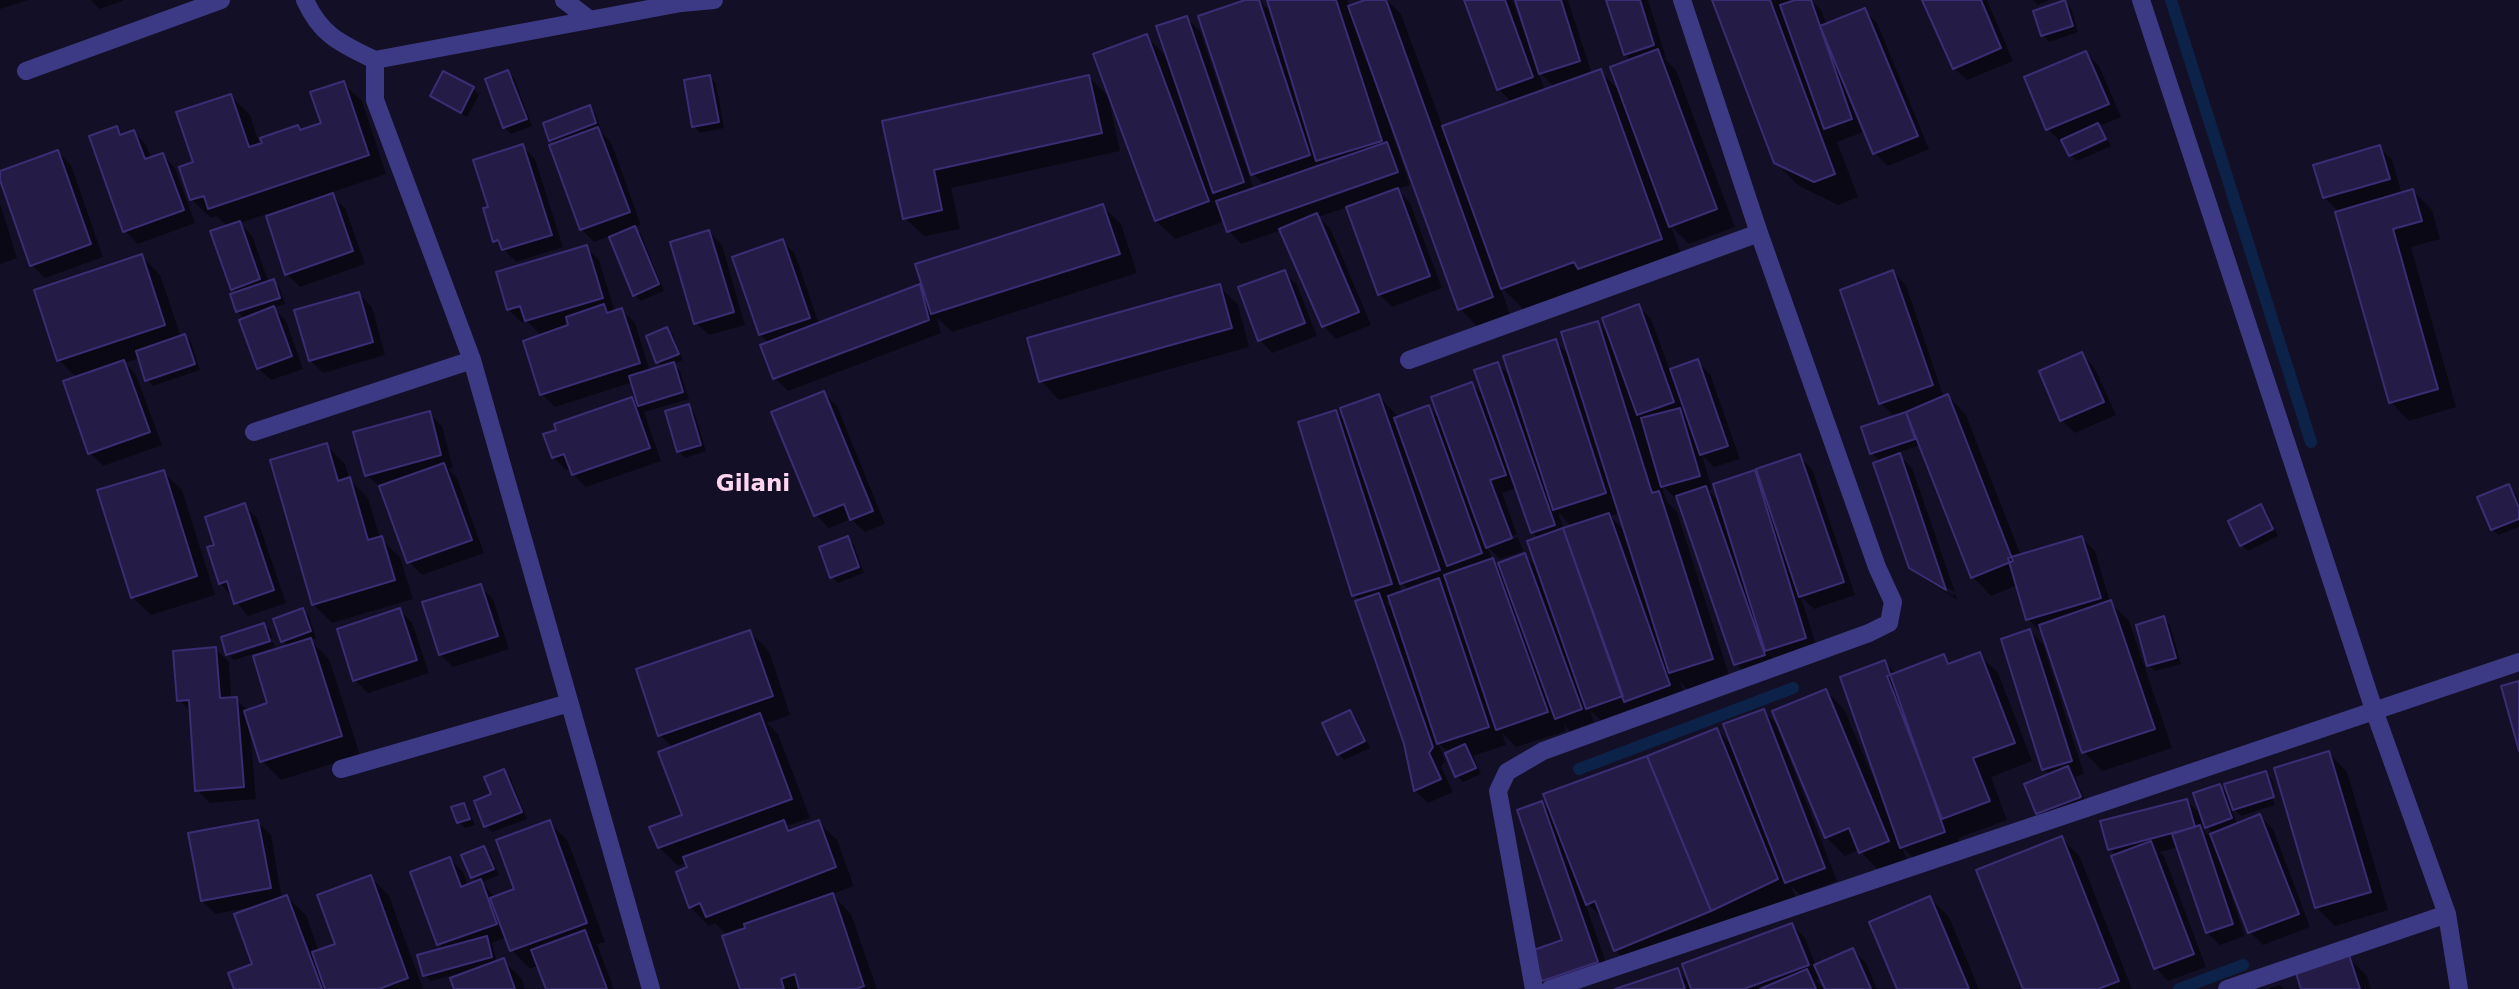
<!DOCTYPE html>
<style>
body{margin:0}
canvas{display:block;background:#130f26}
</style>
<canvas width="2519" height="989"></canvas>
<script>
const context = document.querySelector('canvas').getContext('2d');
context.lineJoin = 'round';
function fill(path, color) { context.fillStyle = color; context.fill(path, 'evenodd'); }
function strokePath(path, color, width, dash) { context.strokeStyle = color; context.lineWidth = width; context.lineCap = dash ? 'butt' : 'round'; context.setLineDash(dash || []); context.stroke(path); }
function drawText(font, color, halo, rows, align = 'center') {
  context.font = font + ' "DejaVu Sans",sans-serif'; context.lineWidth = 5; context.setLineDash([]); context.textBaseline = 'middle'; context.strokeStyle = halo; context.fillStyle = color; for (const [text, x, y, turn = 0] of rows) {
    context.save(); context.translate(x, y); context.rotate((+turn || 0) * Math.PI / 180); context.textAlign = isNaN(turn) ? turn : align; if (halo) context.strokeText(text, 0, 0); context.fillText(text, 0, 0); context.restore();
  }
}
fill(new Path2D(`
 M0,0H28L0,9Z
 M91,0H123V1L99,9Z
 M1250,0H1259L1274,15L1269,0H1347L1350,7L1370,0H1387L1401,14L1443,128L1512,103L1499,89L1466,0H1512L1524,31L1527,30L1517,0H1568L1592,74L1600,71L1620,91L1632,61L1625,54L1608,0H1648L1666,58H1664L1676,70L1735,227L1689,244L1671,226L1684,262L1526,312L1500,286L1510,315L1478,327L1460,309L1379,85L1376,86L1410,185L1397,189L1410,203L1442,288L1392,307L1379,294L1348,207L1318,217L1330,228L1371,325L1336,339L1324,326L1282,230L1241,244L1229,231L1225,221L1175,239L1156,221L1146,36L1169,59L1187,18L1200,31L1254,190L1265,186L1253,174ZM1538,71L1555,88L1545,91Z
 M1714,0H1792L1793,3L1811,0L1821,10L1827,25L1864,10L1877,23L1929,149L1888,166L1875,153L1866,131L1837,142L1858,197L1838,205L1799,186L1775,162Z
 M1924,0H1987L2013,61L1967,80L1954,68Z
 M2033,0H2049L2038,5Z
 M2065,2L2071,8L2078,32L2049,42L2043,35Z
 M2086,53L2099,66L2121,117L2099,126L2107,137L2070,153L2064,141L2061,142L2048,129Z
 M508,72L514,78L532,126L511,134L504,127Z
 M710,77L716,83L724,128L700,133L694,126Z
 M1089,77L1108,96L1120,151L951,188L960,229L924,236L905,218L884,122Z
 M343,83L362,101L386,174L330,193L345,208L365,264L300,287L287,274L267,214L240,223L252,236L269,283L274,281L280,288L285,304L273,308L286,321L303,369L271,380L258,368L245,319L237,311V293L233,289L228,227L217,216L211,218L192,200L182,168L195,163L231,96L250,115L260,146L298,127L301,131L323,124Z
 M473,88L479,95L467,117L438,102L432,96Z
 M589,107L595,113L601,129L599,130L611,142L641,225L634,227L641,234L664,291L641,301L635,295L610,236L594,242L581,229L555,145L550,140Z
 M117,128L124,135L134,132L146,145L152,159L163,155L175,168L195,223L138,244L125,231Z
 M2108,140L2111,146L2077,161L2072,156Z
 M522,146L535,159L563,247L516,262L495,241L490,208Z
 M2379,147L2392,160L2402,194L2413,191L2432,210L2440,239L2411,247L2456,407L2409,421L2391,402L2339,212L2325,198L2316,166Z
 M58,152L71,165L103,257L45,278L32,265L0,173Z
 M0,203L17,258L0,264Z
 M1102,206L1121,224L1137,273L952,332L937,318L941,333L788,391L775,378L769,343L760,335L734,258L783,241L795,254L819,324L920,286L926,292Z
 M709,232L722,245L745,325L709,335L696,323Z
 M586,247L599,260L615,312L622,310L635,323L650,371L663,367L658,362L667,329L673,335L683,360L674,364L680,371L689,399L644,412L661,461L586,487L573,474L571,469L566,470L553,457L631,399L640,407L633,382L555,407L542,394L525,342L542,336L527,321L521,322L508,309Z
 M142,256L160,275L181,337L185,336L191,342L200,370L153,386L147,380L140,358L125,363L136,375L162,445L103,466L90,453L77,378L59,360Z
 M1284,272L1297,285L1317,336L1272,353L1260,340Z
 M1893,272L1906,285L1944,398L1948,396L1966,415L2021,556L2082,538L2095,551L2110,602L2129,621L2172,748L2102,771L2084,752L2043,631L2041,632L2028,619L2018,585L1991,596L1973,577L1921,445L1897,453L1912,468L1955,592L1919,572V575L1910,567L1880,462L1872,453L1895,417L1881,403Z
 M1219,286L1238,305L1249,347L1059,400L1041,381Z
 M359,294L372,307L385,355L323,373L310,360Z
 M1638,306L1651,319L1670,371L1697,361L1710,374L1740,459L1714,467L1702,455L1712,489L1708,490L1721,504L1754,472L1761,479L1799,456L1812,469L1855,595L1814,609L1801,597L1818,651L1780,663L1772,655L1777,668L1749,677L1736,664L1678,498L1676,499L1661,484L1666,500L1677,512L1730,678L1689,691L1680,682L1688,703L1634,709L1601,721L1590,710L1594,722L1570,731L1564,725L1566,731L1516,747L1502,733L1506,745L1473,756L1481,774L1463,782L1457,776L1449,753L1438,743L1445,761L1441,767L1453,792L1428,803L1415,791L1406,744L1360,601L1354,595L1300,423L1336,412L1347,423L1379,396L1399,418L1428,407L1441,420L1472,384L1485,397L1497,364L1513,379L1555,341L1570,356L1598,323L1611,337ZM1517,488L1532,532L1539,539V570L1525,555L1503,571L1492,559L1487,546L1500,559L1523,551L1518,537L1492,547V543L1517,534L1502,493ZM1558,512L1572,527L1564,530ZM1620,513L1626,532L1610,516ZM1398,579L1409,590L1402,593ZM1391,601L1394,610L1386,602Z
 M2081,354L2094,367L2116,415L2075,433L2062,420Z
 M824,393L837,406L885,524L865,532L851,519L829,528L816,515Z
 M688,406L694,412L706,451L685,458L679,451Z
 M429,413L442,426L453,468L448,469L457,478L484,553L422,575L409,562L381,487L366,475Z
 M326,445L345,464L350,480L368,498L380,538L400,557L413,599L332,623L313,604Z
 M163,472L182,490L215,595L151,615L132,597Z
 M2509,486L2515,492L2519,502V527L2498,535L2492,529Z
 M244,505L257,518L286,603L248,616L220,583L216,546Z
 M2260,506L2267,512L2278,536L2248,551L2242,545Z
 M848,538L854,545L864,573L838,583L832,577Z
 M1920,576L1953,596L1955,593L1957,600Z
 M480,586L493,599L509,649L453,667L440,654Z
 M303,610L309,616L316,638L310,640L329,659L360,755L281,780L262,761L250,730L256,799L210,803L197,790L191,712L179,700L216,649L229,662L231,699H236L248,711L269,704L289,647L283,641Z
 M400,610L412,623L429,673L368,693L355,680Z
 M2164,618L2170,625L2181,664L2155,671L2149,665Z
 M264,625L270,631L272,638L228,654L223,639Z
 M2030,631L2043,644L2084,774L2075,777L2086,803L2044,820L2037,813L2050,775L2044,769Z
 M750,632L769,651L790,715L767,723L778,734L810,818L787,826L793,831L818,822L837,840L854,886L832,894L851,914L877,989H742L728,936L715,923L709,926L690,907V868L687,862L678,866L659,847L684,816L673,748L660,735Z
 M273,642L275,647L234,660L230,656Z
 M1979,654L1998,673L2032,761L1991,777L2007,820L1958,838L1963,851L1920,865L1902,847L1907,859L1879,871L1859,850L1845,856L1826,837L1783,733L1780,734L1837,881L1800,895L1791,886L1796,898L1634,969L1615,950L1604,920L1584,900L1610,974L1553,989L1544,980L1565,941L1542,803L1553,815L1717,730L1734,747L1763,711L1782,729L1826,691L1844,709L1883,801L1885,800L1884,662L1896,674L1943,656L1952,664Z
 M1350,712L1356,718L1370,748L1344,760L1338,753Z
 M2329,753L2347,772L2388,910L2335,926L2316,907Z
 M504,771L510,777L527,819L492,832L486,826L493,795Z
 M2265,773L2272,779L2279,803L2270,778H2266L2275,805L2241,816L2230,805L2237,825L2260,816L2273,829L2310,927L2263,945L2250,932L2226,870L2223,871L2245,936L2220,945L2207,933L2178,847L2160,852L2164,856L2206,967L2168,981L2156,968L2117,856L2110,849L2187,801L2204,817L2219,786L2230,797ZM2202,822L2214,834L2216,843L2205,832Z
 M463,805L469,811L475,825L465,828L459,822Z
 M258,822L271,835L282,899L287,897L306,915L319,952L338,945L371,877L389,896L423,989H236L254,965L257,906L215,914L202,901Z
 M549,822L568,841L605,942L597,944L614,989H547L539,965L530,969L512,950L507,937L492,943L497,962L503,960L522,979L525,989H455L465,974L464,972L431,981L425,975L444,950L439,944L450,859L463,872L468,886L478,883L472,877L484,848L490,854L499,875L482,882L495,898L516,890Z
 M2062,838L2080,857L2132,989H2024Z
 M1930,898L1949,917L1979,989H1899Z
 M1792,925L1805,938L1816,966L1853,950L1866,963L1877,989H1827L1822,978L1816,980L1825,989H1620L1677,970L1691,984Z
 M2348,957L2367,976L2371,989H2303Z
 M2280,985L2284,989H2267Z`), '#0007');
strokePath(new Path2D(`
 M2171,0L2311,442
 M1579,769L1793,688
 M2179,989L2243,965`), '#0c2248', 12);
const building = new Path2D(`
 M1245,0H1259L1310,155L1251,175L1198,16Z
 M1267,0H1336L1382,141L1316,161Z
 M1365,0H1386L1493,297L1458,310L1348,6Z
 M1464,0H1505L1533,77L1497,90Z
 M1515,0H1561L1580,61L1539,74Z
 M1606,0H1640L1654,45L1624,55Z
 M1712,0H1770L1835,174L1814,182L1774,163Z
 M1795,0H1811L1852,119L1824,129L1780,5Z
 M1922,0H1981L2001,48L1953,69Z
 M2065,0L2073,26L2041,36L2033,11Z
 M1865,8L1918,136L1873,154L1820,26Z
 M1187,16L1244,182L1213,193L1156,26Z
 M1147,34L1209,201L1155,221L1093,54Z
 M1658,49L1717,209L1669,227L1610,67Z
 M2086,51L2109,104L2046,130L2024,77Z
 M1601,69L1662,239L1578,269L1574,262L1501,289L1442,126Z
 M508,70L527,119L503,128L485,79Z
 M443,71L474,87L461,113L430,96Z
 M710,75L719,122L692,127L684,80Z
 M1089,75L1102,133L934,170L942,210L903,219L882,121Z
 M344,81L369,155L208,209L204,196L190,200L179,167L193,162L176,112L231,94L249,147L262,143L260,138L298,125L300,130L321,123L310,92Z
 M590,105L596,123L549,141L543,123Z
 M2098,123L2106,139L2069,156L2061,140Z
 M117,126L120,135L134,130L145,159L163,153L184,210L123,232L89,136Z
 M598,127L630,212L580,230L549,145Z
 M1387,142L1398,172L1227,232L1216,201Z
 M523,144L552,235L502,250L498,240L493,242L483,208L488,207L473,160Z
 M2380,145L2390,179L2323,198L2313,165Z
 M58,150L91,244L30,266L0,180V171Z
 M1398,188L1430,276L1378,295L1346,207Z
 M2413,189L2422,221L2393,229L2438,389L2389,403L2335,212Z
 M333,193L353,251L285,275L266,216Z
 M1103,204L1120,254L931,314L915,264Z
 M1317,213L1359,312L1322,327L1279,229Z
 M240,221L260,279L231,290L210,231Z
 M635,226L659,284L633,296L609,237Z
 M709,230L734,312L694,324L670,242Z
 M783,239L810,318L759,335L732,257Z
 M587,245L603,298L525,321L520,306L507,310L496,272Z
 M142,254L165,325L57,361L34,290Z
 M1285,270L1305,323L1258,341L1238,287Z
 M1893,270L1933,385L1879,404L1840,290Z
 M274,279L280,298L236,312L230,294Z
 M920,284L929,320L773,379L760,345Z
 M1220,284L1232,328L1039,382L1027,338Z
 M359,292L373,342L309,361L294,310Z
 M604,304L607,313L622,308L640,363L540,395L523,341L568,325L566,317Z
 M1639,304L1674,402L1637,415L1602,318Z
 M274,306L292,356L257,369L239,320Z
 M1598,321L1652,493L1659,491L1713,659L1669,673L1561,332Z
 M667,327L679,354L656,363L646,336Z
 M185,334L195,364L145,381L136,351Z
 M1556,339L1606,493L1553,510L1503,356Z
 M2082,352L2104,402L2060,421L2039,371Z
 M1698,359L1728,446L1700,455L1670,369Z
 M124,360L150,432L88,454L63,381Z
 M674,362L683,392L638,406L629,376Z
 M1498,362L1555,525L1531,533L1474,370Z
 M1472,382L1506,475L1490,480L1512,538L1486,548L1431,397Z
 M824,391L873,511L850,520L844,504L814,516L771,412Z
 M1379,394L1440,570L1400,584L1340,408Z
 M1948,394L2013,561L1971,578L1906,412Z
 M632,397L650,448L572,475L564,454L552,458L543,434L556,430L554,424Z
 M689,404L701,445L677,452L665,411Z
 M1429,405L1482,553L1447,566L1394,418Z
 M1680,408L1700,476L1661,487L1641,418Z
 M1336,410L1392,584L1352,596L1298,422Z
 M430,411L441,455L365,476L353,432Z
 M1906,412L1915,439L1870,454L1861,427Z
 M327,443L338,481L350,477L368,540L382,536L395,580L312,605L270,460Z
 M1900,453L1946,590L1909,568L1873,463Z
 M1800,454L1844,582L1799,597L1756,469Z
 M444,463L472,540L407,563L379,486Z
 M164,470L197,576L131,598L97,490Z
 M1755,470L1806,638L1765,651L1713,484Z
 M2509,484L2519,508V519L2491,530L2477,497Z
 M1706,486L1765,655L1734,665L1676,496Z
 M245,503L274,590L234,604L227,581L219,584L207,547L214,545L205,517Z
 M2261,504L2273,529L2240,546L2228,521Z
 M1609,513L1670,685L1624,702L1563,528Z
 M1563,528L1623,696L1586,709L1527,541Z
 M848,536L859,567L830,578L819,547Z
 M2082,536L2101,598L2026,620L2008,558Z
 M1525,553L1582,709L1555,719L1498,563Z
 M1493,558L1548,712L1496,730L1444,575Z
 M1439,578L1489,727L1437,744L1388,596Z
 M481,584L498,636L439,655L422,602Z
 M1379,593L1433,747L1429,753L1441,779L1414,791L1404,744L1355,601Z
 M2111,600L2155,729L2082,753L2039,625Z
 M303,608L311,631L281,642L273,619Z
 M400,608L417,660L353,681L337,629Z
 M2164,616L2176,658L2147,666L2136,625Z
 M264,623L270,641L226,655L221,637Z
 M2030,629L2072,761L2042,770L2001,639Z
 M750,630L773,696L658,736L636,669Z
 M311,638L342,736L260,762L244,711L267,703L253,656Z
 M216,647L220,698L237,697L244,787L195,791L189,700L177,701L173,651Z
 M1980,652L2015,743L1973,758L1990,801L1942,819L1887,676L1944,654L1948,664Z
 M1885,660L1945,832L1900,848L1840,677Z
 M2519,681V751L2501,686Z
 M1826,689L1889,841L1859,853L1849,828L1825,838L1772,711Z
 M1764,709L1825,868L1785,883L1723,724Z
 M1350,710L1365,741L1337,755L1322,723Z
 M760,713L792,799L658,848L649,827L682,815L658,752Z
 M1717,728L1778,879L1711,911L1647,756Z
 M1465,744L1476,768L1455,777L1445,753Z
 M2329,751L2371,892L2315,908L2274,768Z
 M1647,756L1711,911L1614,951L1595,901L1586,905L1543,794Z
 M2068,766L2081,797L2036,814L2024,784Z
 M504,769L522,812L484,827L474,801L491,794L484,777Z
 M2266,771L2274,797L2233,810L2224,784Z
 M2220,784L2232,818L2205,828L2193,793Z
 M2187,799L2195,827L2108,850L2100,821Z
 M1542,801L1598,962L1542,981L1531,951L1562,940L1517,810Z
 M464,803L470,819L457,823L451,807Z
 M2260,814L2299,914L2248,933L2210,834Z
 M258,820L271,888L201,901L188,833Z
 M550,820L587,923L510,951L490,898L514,889L496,840Z
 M784,820L788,831L819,820L836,867L706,917L700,903L689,908L676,872L687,867L683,857Z
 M2200,825L2233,924L2206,933L2172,834Z
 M2062,836L2119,981L2098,989H2023L1976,870Z
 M2151,841L2194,954L2154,969L2111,856Z
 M484,846L494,869L471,878L461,855Z
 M450,857L461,887L481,879L497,924L437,945L410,872Z
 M371,875L408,978L379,989H325L312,952L335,944L317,895Z
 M833,893L864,986L856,989H799L795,974L781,979L784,989H740L722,936L745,928L744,924Z
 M287,895L322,989H234L228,973L252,964L234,914Z
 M1930,896L1969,989H1897L1869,922Z
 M1792,923L1809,965L1744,989H1691L1682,964Z
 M585,930L607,989H546L531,950Z
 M487,936L492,957L423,976L417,955Z
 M1853,948L1871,989H1825L1814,965Z
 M2349,955L2360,989H2301L2296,973Z
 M504,958L515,989H454L450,978Z
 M1678,968L1685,989H1615Z
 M1807,969L1816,989H1760Z`);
fill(building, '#241b47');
strokePath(building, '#3b2d73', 2);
strokePath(new Path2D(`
 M305,0C321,36 342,44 375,60V100L472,360L651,989
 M564,0L590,20
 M2141,0L2374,710L2447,914L2459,989
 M375,60L681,3L714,0
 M26,71L221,0
 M1409,360L1759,233
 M254,432L472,360
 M341,769L569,703
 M1534,989L1498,791L1507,772L1543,751L1869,633L1889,623L1893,602L1877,567L1759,233L1682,0
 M1550,989L2519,662
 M2227,989L2447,914`), '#3d3a85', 18);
drawText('bold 23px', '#ffd6f0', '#130f26', [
 ["Gilani",753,485]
]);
</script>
